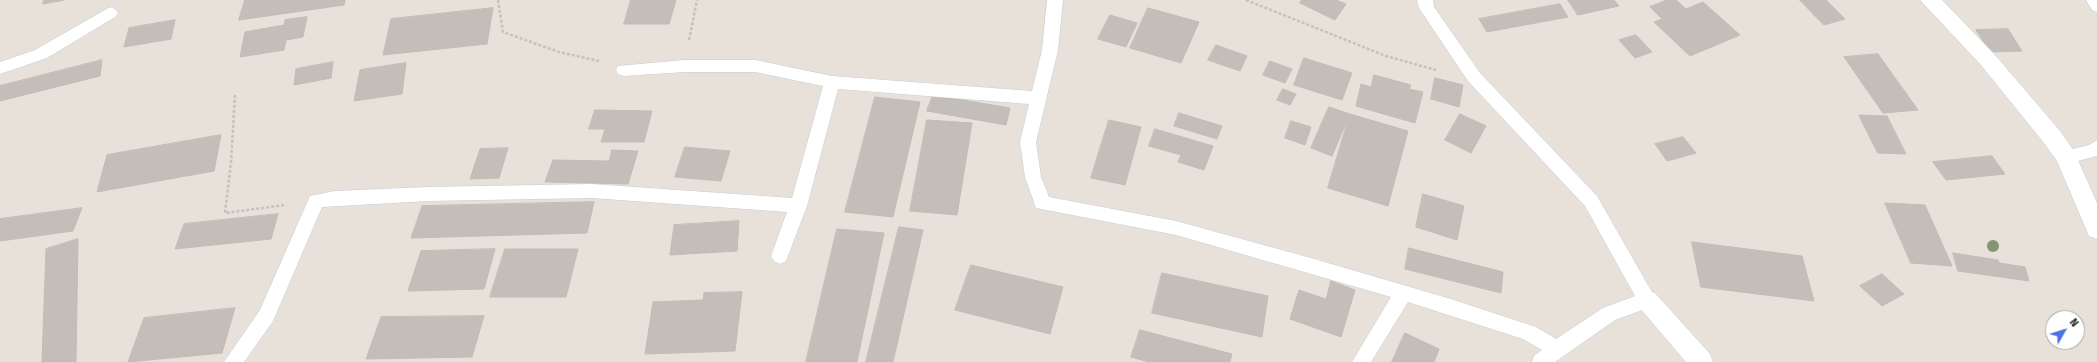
<!DOCTYPE html>
<style>
body{margin:0}
#map{position:relative;width:2097px;height:362px;overflow:hidden;background:#e7e1d9;font-family:"Fira Sans Condensed",sans-serif}
canvas{display:block}
.north{position:absolute;left:2045px;top:310px;width:40px;height:40px;box-sizing:border-box;background:#fff;border:1px solid #a8a8a8;border-radius:50%;rotate:51deg;font-size:11px;font-weight:700;line-height:16px;text-align:center;color:#262626}
.north::after{content:'';display:block;margin:auto;width:14px;height:18px;background:#4c72e2;clip-path:polygon(50% 0,100% 100%,50% 72%,0 100%)}
</style>
<div id="map">
<canvas width="2097" height="362"></canvas>
<div class="north">N</div>
</div>
<script>
const context = document.querySelector('canvas').getContext('2d');
context.lineJoin = 'round';
function fill(path, color) { context.fillStyle = color; context.fill(path, 'evenodd'); }
function strokePath(path, color, width, dash) { context.strokeStyle = color; context.lineWidth = width; context.lineCap = dash ? 'butt' : 'round'; context.setLineDash(dash || []); context.stroke(path); }
const building = new Path2D(`
 M44,0H64L43,4Z
 M245,0H345L344,5L239,20Z
 M631,0H676L669,24H624Z
 M1302,0H1336L1346,4L1335,20L1300,3Z
 M1568,0H1614L1619,6L1578,15Z
 M1667,0H1676L1686,9L1703,2L1740,35L1690,56L1654,22L1662,19L1650,7Z
 M1800,0H1826L1845,19L1824,25Z
 M1560,4L1568,17L1487,32L1479,19Z
 M493,8L487,44L383,55L391,19Z
 M1148,8L1199,22L1181,63L1130,48Z
 M1110,15L1137,23L1126,47L1098,39Z
 M307,17L303,37L286,40L284,50L240,57L245,32L284,25L285,20Z
 M175,20L171,39L124,47L129,28Z
 M2008,29L2022,51L1990,52L1976,30Z
 M1636,35L1652,52L1635,58L1619,40Z
 M1216,45L1247,56L1240,71L1208,60Z
 M1878,54L1918,110L1883,113L1844,57Z
 M1304,58L1352,73L1342,100L1294,85Z
 M102,60L100,76L0,101V86Z
 M1270,61L1292,69L1285,83L1263,75Z
 M333,62L331,78L294,85L296,69Z
 M406,63L402,94L354,101L360,70Z
 M1374,75L1411,85L1409,89L1423,92L1415,123L1356,106L1361,84L1371,87Z
 M1435,78L1463,85L1459,107L1431,99Z
 M1283,89L1296,94L1290,105L1277,100Z
 M933,95L1010,108L1006,125L927,111Z
 M875,97L920,102L893,217L845,212Z
 M1329,107L1350,114L1332,156L1311,148Z
 M595,110L652,111L644,142H601L605,129H589Z
 M1179,113L1222,126L1217,139L1174,126Z
 M1350,114L1408,131L1388,206L1328,188Z
 M1460,114L1486,126L1471,153L1445,140Z
 M1859,115L1887,116L1906,154L1878,153Z
 M927,120L972,123L957,215L910,211Z
 M1109,120L1141,127L1125,185L1091,178Z
 M1291,121L1311,127L1305,145L1285,138Z
 M1155,129L1213,146L1204,170L1178,162L1181,155L1149,146Z
 M221,135L214,171L97,192L107,155Z
 M1683,137L1696,153L1667,161L1655,144Z
 M685,147L730,151L721,181L675,177Z
 M508,148L499,178L470,179L480,149Z
 M612,150L638,151L628,184L545,182L553,160L609,161Z
 M1992,156L2005,174L1946,180L1933,162Z
 M1423,194L1464,206L1457,240L1416,227Z
 M594,202L587,233L411,238L422,206Z
 M1885,203L1925,205L1952,266L1911,263Z
 M82,208L73,231L0,241V219Z
 M278,214L271,239L175,249L184,224Z
 M739,221L737,251L670,255L674,225Z
 M899,227L923,230L893,362H866Z
 M837,229L884,233L857,362H806Z
 M78,239L76,362H42L46,249Z
 M1692,242L1802,256L1814,301L1701,287Z
 M1409,248L1503,272L1501,293L1405,269Z
 M495,249L484,289L408,291L421,251Z
 M505,249H578L566,297H490Z
 M1953,253L1998,260L1999,263L2025,267L2029,281L1958,271Z
 M971,265L1063,287L1050,334L955,310Z
 M1162,273L1268,296L1262,337L1152,313Z
 M1882,274L1904,294L1882,306L1860,286Z
 M1331,281L1355,290L1341,337L1290,319L1299,290L1326,299Z
 M742,292L735,351L645,354L653,302L703,300L704,293Z
 M235,308L222,353L128,362L144,318Z
 M484,316L472,357L366,359L381,317Z
 M1140,330L1232,354L1230,362H1149L1131,357Z
 M1405,333L1439,349L1434,362H1392Z`);
fill(building, '#c3beb9');
strokePath(building, '#c2bcb4', 1);
const service = new Path2D(`
 M1047,0H1063L1058,50L1036,142L1041,177L1049,197L1176,221L1311,258L1451,299L1536,327L1556,339L1603,308L1635,296L1585,206L1468,81L1419,8L1417,0H1433L1434,7L1480,73L1597,196L1653,294L1656,300L1653,306L1615,320L1555,362H1532L1534,356L1542,350L1523,339L1408,302L1371,362H1352L1391,297L1176,235L1036,208L1025,177L1020,142L1029,104L838,89L807,206L786,261L780,264L774,261L771,256L787,212L592,198L428,201L322,207L273,321L244,362H224L260,310L310,196L335,191L428,187L592,184L792,198L823,86L755,72H684L624,76L618,74L616,70L618,66L684,60H755L832,76L1032,91L1042,50Z
 M2086,0H2097V12L2092,10Z
 M110,7L115,9L118,13L115,17L47,58L0,74V62L35,50Z
 M2097,140V156L2066,164L2060,162L2058,157L2060,152L2089,145Z`);
const minor = new Path2D(`
 M1920,0H1942L1995,55L2060,131L2074,151L2097,203V239L2089,236L2057,161L2044,143L1981,65Z
 M1647,290L1655,293L1710,354L1713,362H1686L1639,307L1635,300L1639,293Z`);
strokePath(service, '#c8ccd7', 1);
strokePath(minor, '#c8ccd7', 1);
strokePath(new Path2D(`
 M498,0L503,32L559,52L599,61
 M1246,0L1386,56L1436,70
 M689,40L697,0
 M235,95L231,162L225,213L285,205`), '#c2c2c2', 2.5, [3, 2]);
fill(service, '#fff');
fill(minor, '#fff');
context.fillStyle = '#829674';
for (const [x, y] of [
 [1993,246]
]) { context.beginPath(); context.arc(x, y, 6, 0, 2 * Math.PI); context.fill(); }
</script>
